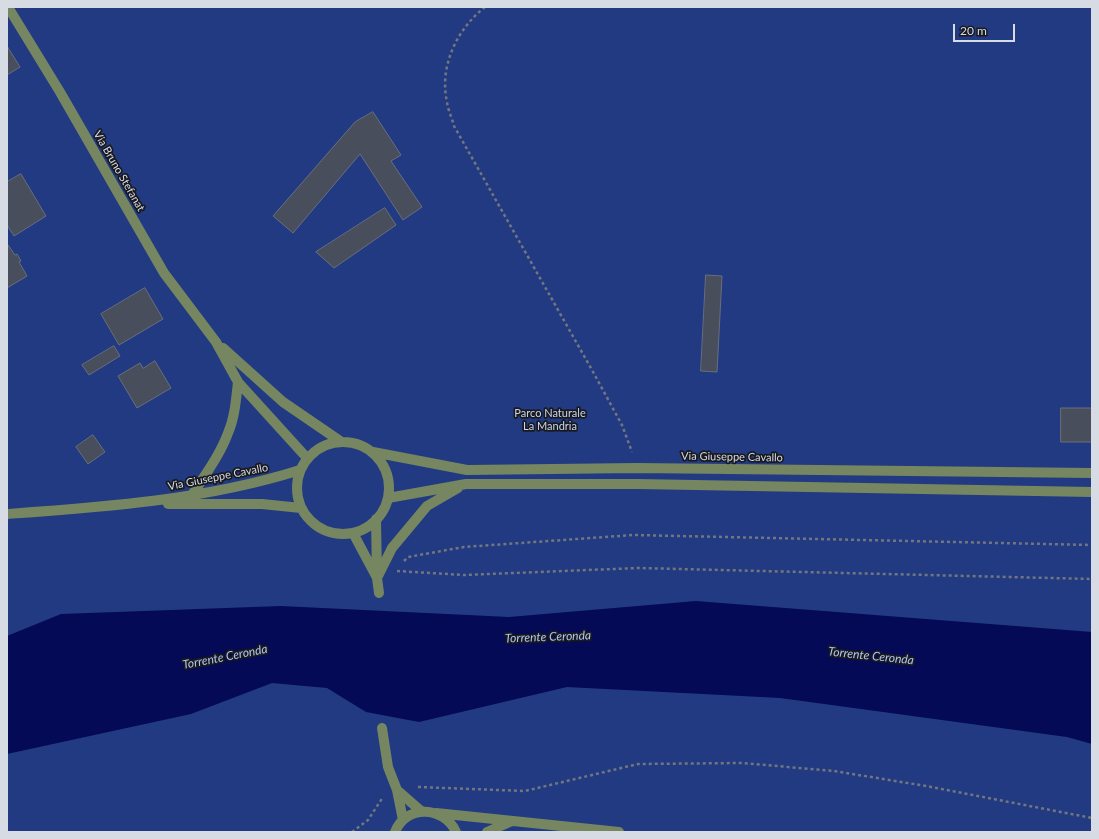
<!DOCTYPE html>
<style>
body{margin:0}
#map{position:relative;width:1099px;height:839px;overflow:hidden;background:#2d323f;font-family:Lato,sans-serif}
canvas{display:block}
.frame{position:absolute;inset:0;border:8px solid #d7dbe3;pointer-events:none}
.scale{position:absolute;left:953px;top:24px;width:62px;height:18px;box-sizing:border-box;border:2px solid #d7dbe3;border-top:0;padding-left:5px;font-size:12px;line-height:14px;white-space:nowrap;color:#d7dbe3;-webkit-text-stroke:3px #181a20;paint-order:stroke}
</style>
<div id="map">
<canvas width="1099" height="839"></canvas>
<div class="frame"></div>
<div class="scale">20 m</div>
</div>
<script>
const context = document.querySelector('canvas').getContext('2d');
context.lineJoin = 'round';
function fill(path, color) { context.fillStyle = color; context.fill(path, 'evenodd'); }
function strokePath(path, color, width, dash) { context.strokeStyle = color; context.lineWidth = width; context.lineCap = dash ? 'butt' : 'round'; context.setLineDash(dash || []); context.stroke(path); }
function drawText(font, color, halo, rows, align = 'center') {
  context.font = font + ' Lato,sans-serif'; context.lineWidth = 3.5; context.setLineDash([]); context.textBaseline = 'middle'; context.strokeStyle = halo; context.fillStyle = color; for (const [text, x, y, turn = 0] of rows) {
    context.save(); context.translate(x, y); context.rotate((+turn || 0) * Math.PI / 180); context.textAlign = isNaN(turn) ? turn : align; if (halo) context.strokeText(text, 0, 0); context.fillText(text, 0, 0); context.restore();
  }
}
fill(new Path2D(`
 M7,7H1092V832H7Z`), '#223a81');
fill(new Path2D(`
 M696,601L1092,632V744L1067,737L780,698L567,687L419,722L366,712L327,688L272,683L191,714L7,754V636L61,614L281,606L509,617Z`), '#040a55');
const building = new Path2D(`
 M7,46L20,67L7,75Z
 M373,112L401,155L391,161L422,207L403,220L360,154L293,233L273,216L355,122Z
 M21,174L46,216L14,236L7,225V182Z
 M385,208L396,225L334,268L316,252Z
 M8,245L15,255L17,254L21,261L19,262L27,276L7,288Z
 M706,275L722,276L717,372L701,371Z
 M145,288L163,319L119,345L101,314Z
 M114,346L120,356L89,375L82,365Z
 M155,361L171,388L137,408L118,376L140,363L143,368Z
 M1061,408H1092V442H1061Z
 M93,435L105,452L88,464L76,447Z`);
fill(building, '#494e5c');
strokePath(building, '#686e7c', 1);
strokePath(new Path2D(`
 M485,7C457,29 439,66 447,102C448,110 452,118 454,126L592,370L622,425L632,452
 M404,561L408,557L464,547L633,535L1092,545
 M397,571L464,575L638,568L1092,579
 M418,787L525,791L638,764L742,763L834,771L926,786L1092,818
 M352,832L368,820L383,797`), '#727681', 2.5, [3, 3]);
strokePath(new Path2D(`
 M8,7L60,92L164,273L216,342L238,382L307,458
 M223,348L283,402L340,441
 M297 488a46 46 0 1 1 92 0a46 46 0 1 1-92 0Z
 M373,452L467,470L637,468L1092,473
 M192,495C205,475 220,455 228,433C235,417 236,399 238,382
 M388,498L466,484H638L1092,492
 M168,504H262L301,508
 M7,514C105,507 205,500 300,470
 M376,519L377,578L379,593
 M353,533L376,576
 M377,578L392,548L427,506L458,488
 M382,728L388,767L397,790L403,820
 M397,790L421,811
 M436,813L619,832
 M395,832C406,804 444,806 456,832
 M487,832L512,821`), '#758661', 10);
drawText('11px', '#d7dbe3', '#181a20', [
 ["Via Bruno Stefanat",119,171,60],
 ["Via Giuseppe Cavallo",732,457,1],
 ["Via Giuseppe Cavallo",218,477,-11]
]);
drawText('11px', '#cbd5eb', '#181a20', [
 ["Parco Naturale",550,413],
 ["La Mandria",550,426]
]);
drawText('italic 12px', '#b4c6f1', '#181a20', [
 ["Torrente Ceronda",548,637,-2],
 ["Torrente Ceronda",871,656,6],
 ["Torrente Ceronda",225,657,-11]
]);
</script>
